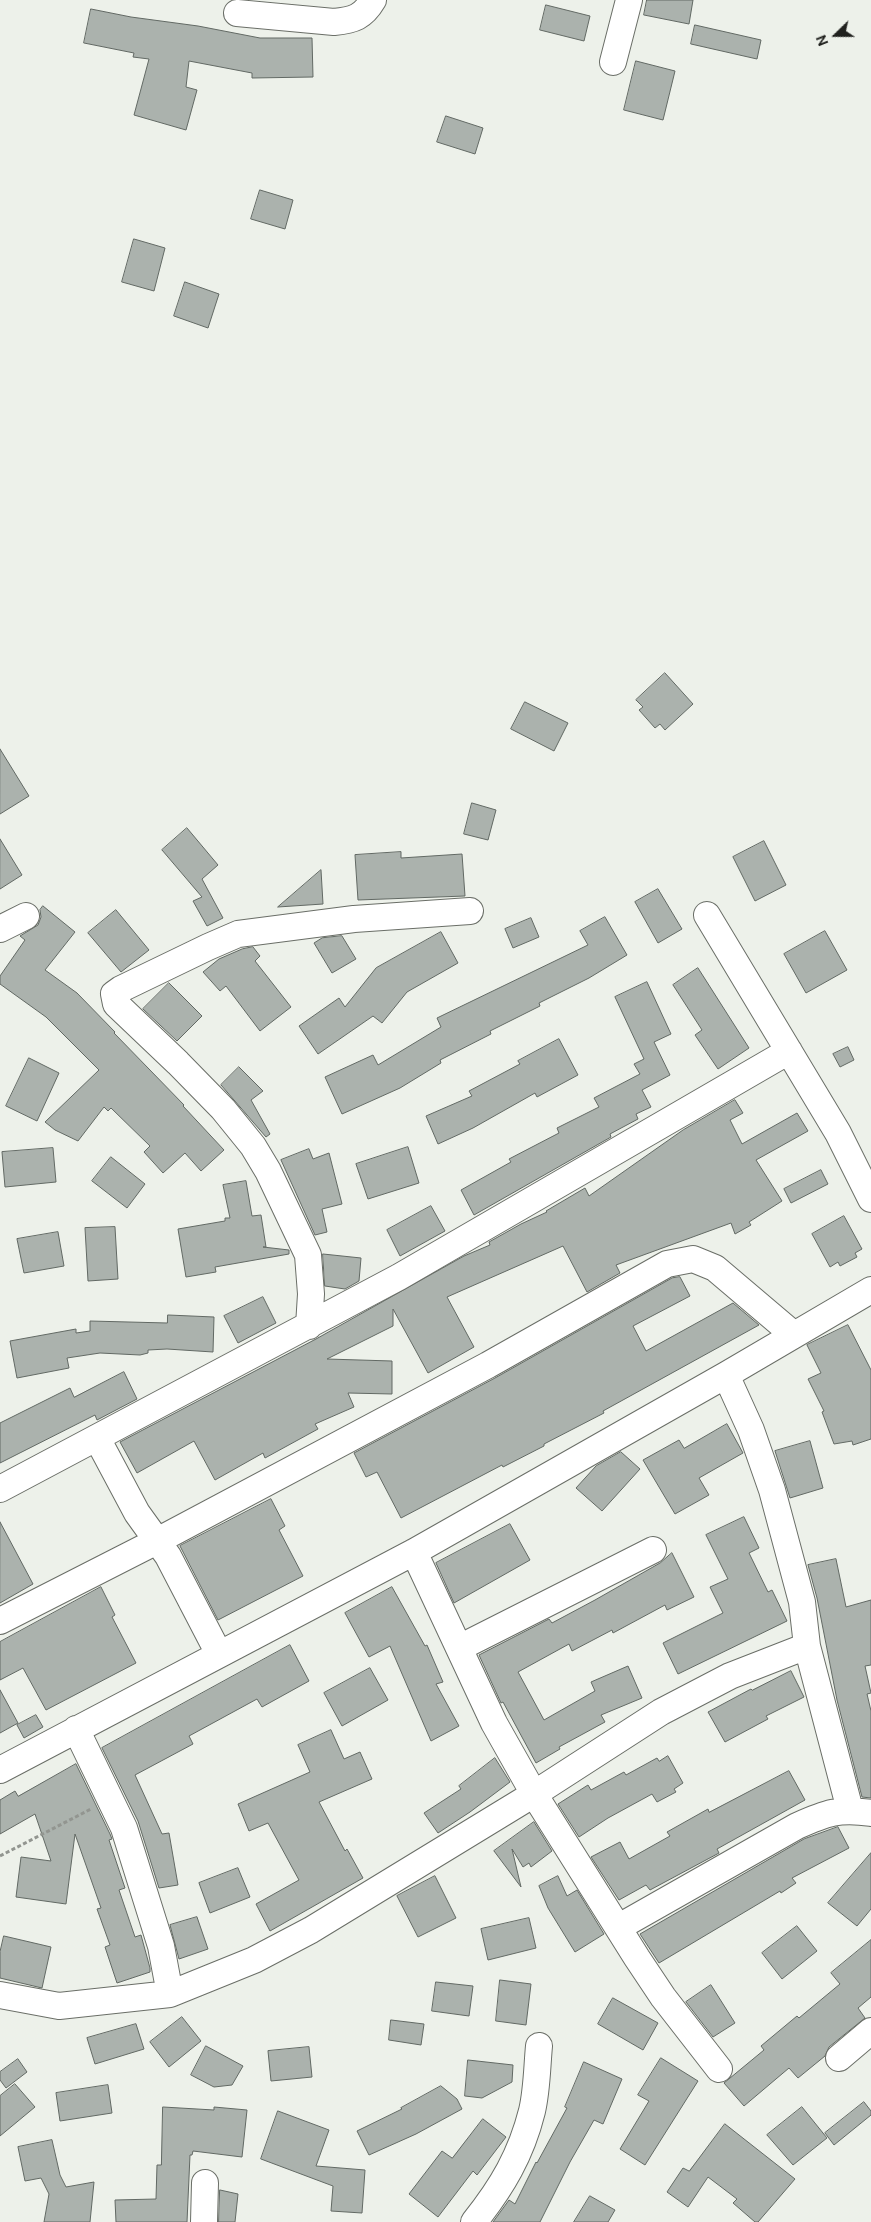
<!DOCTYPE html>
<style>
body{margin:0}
#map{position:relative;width:871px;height:2222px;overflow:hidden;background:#edf1ea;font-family:"DM Sans",sans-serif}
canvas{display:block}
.north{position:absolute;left:811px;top:10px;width:50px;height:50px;-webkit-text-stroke:4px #edf1ea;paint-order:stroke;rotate:248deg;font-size:14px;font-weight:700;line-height:20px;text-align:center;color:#20211e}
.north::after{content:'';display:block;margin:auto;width:18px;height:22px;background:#20211e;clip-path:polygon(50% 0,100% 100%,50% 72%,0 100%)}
</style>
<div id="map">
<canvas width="871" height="2222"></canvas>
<div class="north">N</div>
</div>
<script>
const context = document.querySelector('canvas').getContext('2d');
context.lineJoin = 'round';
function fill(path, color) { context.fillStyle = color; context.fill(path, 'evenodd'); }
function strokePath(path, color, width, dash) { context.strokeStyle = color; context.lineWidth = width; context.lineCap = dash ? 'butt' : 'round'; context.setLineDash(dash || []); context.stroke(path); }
const building = new Path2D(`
 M647,0H693L689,24L644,15Z
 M546,5L590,16L584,41L540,30Z
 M91,9L131,17L198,26L260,38H312L313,77L252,78V73L189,61L186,87L197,90L186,130L134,115L149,59L133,57L134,53L84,43Z
 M695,25L761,40L757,59L691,44Z
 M636,61L675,71L663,120L624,110Z
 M446,116L483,128L475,154L437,142Z
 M260,190L293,200L285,229L251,219Z
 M134,239L165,248L154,291L122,282Z
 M185,282L219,294L208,328L174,316Z
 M665,673L693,704L665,730L660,724L655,728L639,710L643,707L636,700Z
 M525,702L568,723L554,751L511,729Z
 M0,749L29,796L0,814Z
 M472,803L496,810L488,840L464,834Z
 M187,828L218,865L202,879L223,918L207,926L193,901L202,897L162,850Z
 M0,839L22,875L0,889Z
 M764,841L786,885L755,901L733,857Z
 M401,852V858L462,854L465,896L358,900L355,855Z
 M321,870L323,904L278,907Z
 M658,889L682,929L658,943L635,902Z
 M43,906L75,932L45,970L77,993L115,1032L114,1033L184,1105L183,1106L224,1150L201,1171L185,1153L163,1173L144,1152L150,1146L111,1108L108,1111L104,1107L78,1141L55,1130L45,1122L99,1070L46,1017L0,984V976L25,940L20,936L38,925L41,917L40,910Z
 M116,910L149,950L121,972L88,933Z
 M605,917L627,955L589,978L539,1003L540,1006L490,1031L491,1034L440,1060L441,1063L400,1088L342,1114L325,1077L373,1055L378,1065L441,1027L437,1018L588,945L580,931Z
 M531,918L539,937L513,948L505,929Z
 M825,931L847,970L806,993L784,954Z
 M441,932L458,963L407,992L382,1023L373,1016L318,1054L299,1026L339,998L345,1007L376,968Z
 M342,936L356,959L332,973L314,943L322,938Z
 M253,947L260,956L255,961L291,1007L260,1031L226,986L220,991L203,972L219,959L242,949Z
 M698,968L749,1048L718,1069L695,1035L702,1030L673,985Z
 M647,982L671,1034L654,1042L670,1075L642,1090L651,1107L636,1114L638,1119L610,1134L611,1137L474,1215L461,1190L511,1162L509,1159L559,1133L557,1128L599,1107L594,1098L640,1074L634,1064L644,1059L615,997Z
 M169,983L202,1016L177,1041L143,1009Z
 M559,1039L578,1075L537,1097L535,1093L473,1128L438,1144L426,1116L472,1096L469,1091L520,1064L518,1061Z
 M848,1047L854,1060L840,1067L833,1054Z
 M29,1058L59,1073L37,1121L6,1106Z
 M239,1067L263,1091L251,1100L270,1134L266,1137L221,1085Z
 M735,1100L743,1113L730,1120L742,1144L797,1113L808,1131L756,1160L782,1201L749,1222L751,1225L735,1234L731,1223L616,1265L620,1273L587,1292L563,1246L447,1297L474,1347L428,1373L393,1309V1326L327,1359L392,1361V1394L348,1393L354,1407L315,1424L318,1429L265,1458L263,1453L215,1480L194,1441L137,1473L120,1442L316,1339L464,1256L490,1245L489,1242L521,1224L547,1212L546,1211L585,1188L589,1196L683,1130Z
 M408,1147L419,1183L368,1199L356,1164Z
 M53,1148L56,1182L5,1187L2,1152Z
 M309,1149L313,1159L329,1153L342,1204L322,1209L327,1232L315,1235L281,1160Z
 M111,1157L145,1184L127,1208L92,1181Z
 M821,1170L828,1184L791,1203L784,1189Z
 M246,1181L252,1216L261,1215L266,1247H263L289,1250V1254L215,1267L216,1272L186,1277L178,1229L225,1221V1218H230L223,1185Z
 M431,1206L445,1231L400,1256L387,1230Z
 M844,1216L862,1249L855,1253L857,1257L840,1266L838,1262L830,1267L812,1234Z
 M115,1227L118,1279L88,1281L85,1228Z
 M58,1232L64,1266L24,1273L17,1239Z
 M323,1254L361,1258L359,1281L345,1289L325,1286Z
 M680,1277L690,1296L633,1326L646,1351L733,1303L759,1325L603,1411L604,1413L544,1444V1446L503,1467L502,1465L401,1518L377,1472L366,1477L354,1453L495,1378L672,1278Z
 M263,1297L276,1323L238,1343L224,1316Z
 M168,1315L214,1317L213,1352L167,1349L148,1350V1353L140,1355L100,1353L67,1358L69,1368L17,1378L10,1341L76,1329V1333L90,1331V1321L167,1323Z
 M848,1325L871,1370V1439L853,1445L852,1441L834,1444L822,1412L824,1411L808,1379L821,1373L807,1345Z
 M124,1372L137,1399L97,1420L95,1415L0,1463V1423L70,1388L74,1397Z
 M727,1424L743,1453L699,1478L709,1495L675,1514L643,1460L679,1440L684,1448Z
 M810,1441L823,1488L790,1498L775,1451Z
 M621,1452L640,1469L602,1511L576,1488L596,1466Z
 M271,1499L285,1526L279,1530L303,1576L218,1620L180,1546Z
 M744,1517L759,1548L749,1553L768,1592L772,1590L787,1621L678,1674L663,1643L723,1613L710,1587L728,1579L706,1535Z
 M0,1522L33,1584L0,1603Z
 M510,1524L530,1560L454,1603L436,1563Z
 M672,1553L694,1597L667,1610L665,1605L613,1633L612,1630L572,1651L569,1644L518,1672L544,1720L595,1691L591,1682L628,1666L642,1698L601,1715L605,1722L559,1747L560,1749L536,1763L503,1702L501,1703L479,1655L549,1619L552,1623L595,1600L660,1563Z
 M836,1559L846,1607L871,1600V1665L865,1666L871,1693L867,1694L871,1711V1798L862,1797L837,1700L817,1598L808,1565Z
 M101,1587L115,1615L112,1617L136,1663L46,1710L23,1668L0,1680V1642Z
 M392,1587L425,1646L427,1645L443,1682L436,1684L459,1726L431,1741L390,1646L369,1657L345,1613Z
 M290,1645L309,1681L262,1707L257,1699L189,1736L193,1744L135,1775L162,1834L169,1833L178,1885L159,1888L138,1821L102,1748Z
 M370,1668L388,1700L342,1726L324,1693Z
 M791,1671L804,1697L766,1716L768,1719L725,1742L708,1712L751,1689L752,1690Z
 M0,1690L18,1723L0,1733Z
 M36,1715L43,1727L24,1738L17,1725Z
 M331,1730L344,1759L360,1752L372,1779L319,1802L345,1851L347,1849L363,1878L270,1931L256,1904L299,1880L268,1823L249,1831L238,1804L310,1772L298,1745Z
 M668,1756L683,1783L674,1789L676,1792L657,1802L652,1794L608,1818L579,1837L558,1804L588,1785L591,1790L624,1772L626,1775L657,1758L659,1761Z
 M495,1758L510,1782L470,1812L438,1833L424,1813L461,1789L459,1786Z
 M76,1764L110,1834L112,1839L109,1840L125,1888L119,1890L135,1937L141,1935L150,1968V1972L117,1983L105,1947L110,1945L97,1909L101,1908L75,1834L66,1904L16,1897L21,1857L51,1861L35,1814L0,1834V1800L15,1791L18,1796Z
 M789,1771L805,1800L717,1849L719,1853L650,1890L646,1885L619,1900L591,1857L620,1842L629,1859L670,1836L667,1832L708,1809L709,1812Z
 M534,1822L552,1851L531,1867L529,1863L523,1867L512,1849L521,1887L494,1851Z
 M838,1827L849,1848L792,1878L796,1883L781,1893L780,1891L659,1963L640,1934L804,1839Z
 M871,1853V1909L857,1926L828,1903Z
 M238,1868L250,1897L210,1913L199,1883Z
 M435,1876L456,1918L418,1937L397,1896Z
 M558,1876L567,1896L577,1890L604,1934L575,1952L548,1908L539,1886Z
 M197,1917L208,1949L179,1959L170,1925Z
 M529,1918L536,1948L488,1960L481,1929Z
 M797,1926L817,1951L782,1979L762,1953Z
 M4,1936L51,1947L42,1988L0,1978V1952Z
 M871,1940V1997L858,2008L865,2018L829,2047L825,2056L798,2078L789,2068L744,2106L724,2083L764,2050L761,2046L797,2016L799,2018L840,1984L831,1973Z
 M500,1980L531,1984L526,2025L496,2021Z
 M436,1982L473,1986L469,2016L432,2011Z
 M711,1985L735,2023L713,2037L686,2002Z
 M613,1998L658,2023L643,2050L598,2024Z
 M182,2017L201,2041L169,2067L150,2042Z
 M391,2020L424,2024L421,2045L389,2040Z
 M136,2024L144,2049L95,2064L87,2038Z
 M206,2046L243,2066L232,2085L214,2087L191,2075Z
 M309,2047L312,2077L271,2081L268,2051Z
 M661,2058L698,2081L645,2165L620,2149L649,2101L638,2095Z
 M18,2059L27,2072L6,2088L0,2080V2072Z
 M468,2060L513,2065L512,2082L482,2098L465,2096Z
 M584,2062L622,2079L603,2124L594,2120L570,2162L540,2222H493L509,2200L515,2204L536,2162L537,2163L567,2108L565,2107Z
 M15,2084L35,2107L0,2136V2096Z
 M108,2085L112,2113L60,2121L56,2093Z
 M441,2086L457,2099L462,2109L416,2134L369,2155L357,2131L402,2109L401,2108Z
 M864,2102L871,2111V2115L834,2145L825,2133Z
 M163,2107L214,2110V2107L247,2110L242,2157L193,2151L192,2155H190L187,2222H116L115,2200L156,2199L157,2165H161Z
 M802,2107L827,2138L793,2165L767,2135Z
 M278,2111L329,2130L316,2166L365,2170L362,2213L331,2211L333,2186L261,2159Z
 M483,2119L506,2137L477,2175L473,2171L438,2217L409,2194L442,2151L452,2158Z
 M725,2124L795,2179L758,2222H755L733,2203L737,2199L708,2177L688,2207L667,2192L683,2168L689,2171Z
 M52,2140L60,2175L66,2187L94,2182L90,2222H44L49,2194L41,2178L25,2181L18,2147Z
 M220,2190L238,2194L235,2222H219Z
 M590,2196L615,2210L608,2222H574Z`);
fill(building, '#abb2ad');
strokePath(building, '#626964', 1);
const minor = new Path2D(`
 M237,13L334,22C354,20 363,17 373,0
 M613,62L629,0
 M707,915L838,1133L871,1199
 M0,929L26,916
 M309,1326L311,1294L308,1255L268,1171L253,1146L223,1109L178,1063L116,1004L114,994L121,989L208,947L238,934L354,919L470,911
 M726,1375L751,1430L772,1490L802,1602L807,1646L850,1810
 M97,1438L137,1513L168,1556L219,1654
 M0,1489L399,1277L789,1051
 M414,1552L494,1723L534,1794L637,1958L663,1997L719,2069
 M0,1621L157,1541L488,1365L667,1264L693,1259L715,1268L794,1335
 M459,1648L653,1550
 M76,1729L124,1828L161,1946L170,1994
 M0,1770L414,1552L726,1375L871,1290
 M619,1927L797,1826C826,1813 839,1808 871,1813
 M0,1995L59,2006L170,1994L254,1960L311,1930L534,1794L661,1712L730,1676L807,1646
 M839,2058L871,2031
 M204,2222L205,2183
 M474,2222C502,2187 521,2155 532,2111C537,2090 537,2067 539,2046`);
strokePath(minor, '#6a6e67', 28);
strokePath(new Path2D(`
 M0,1856L91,1809`), '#929590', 3, [4, 2.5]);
strokePath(minor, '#fff', 26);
</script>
